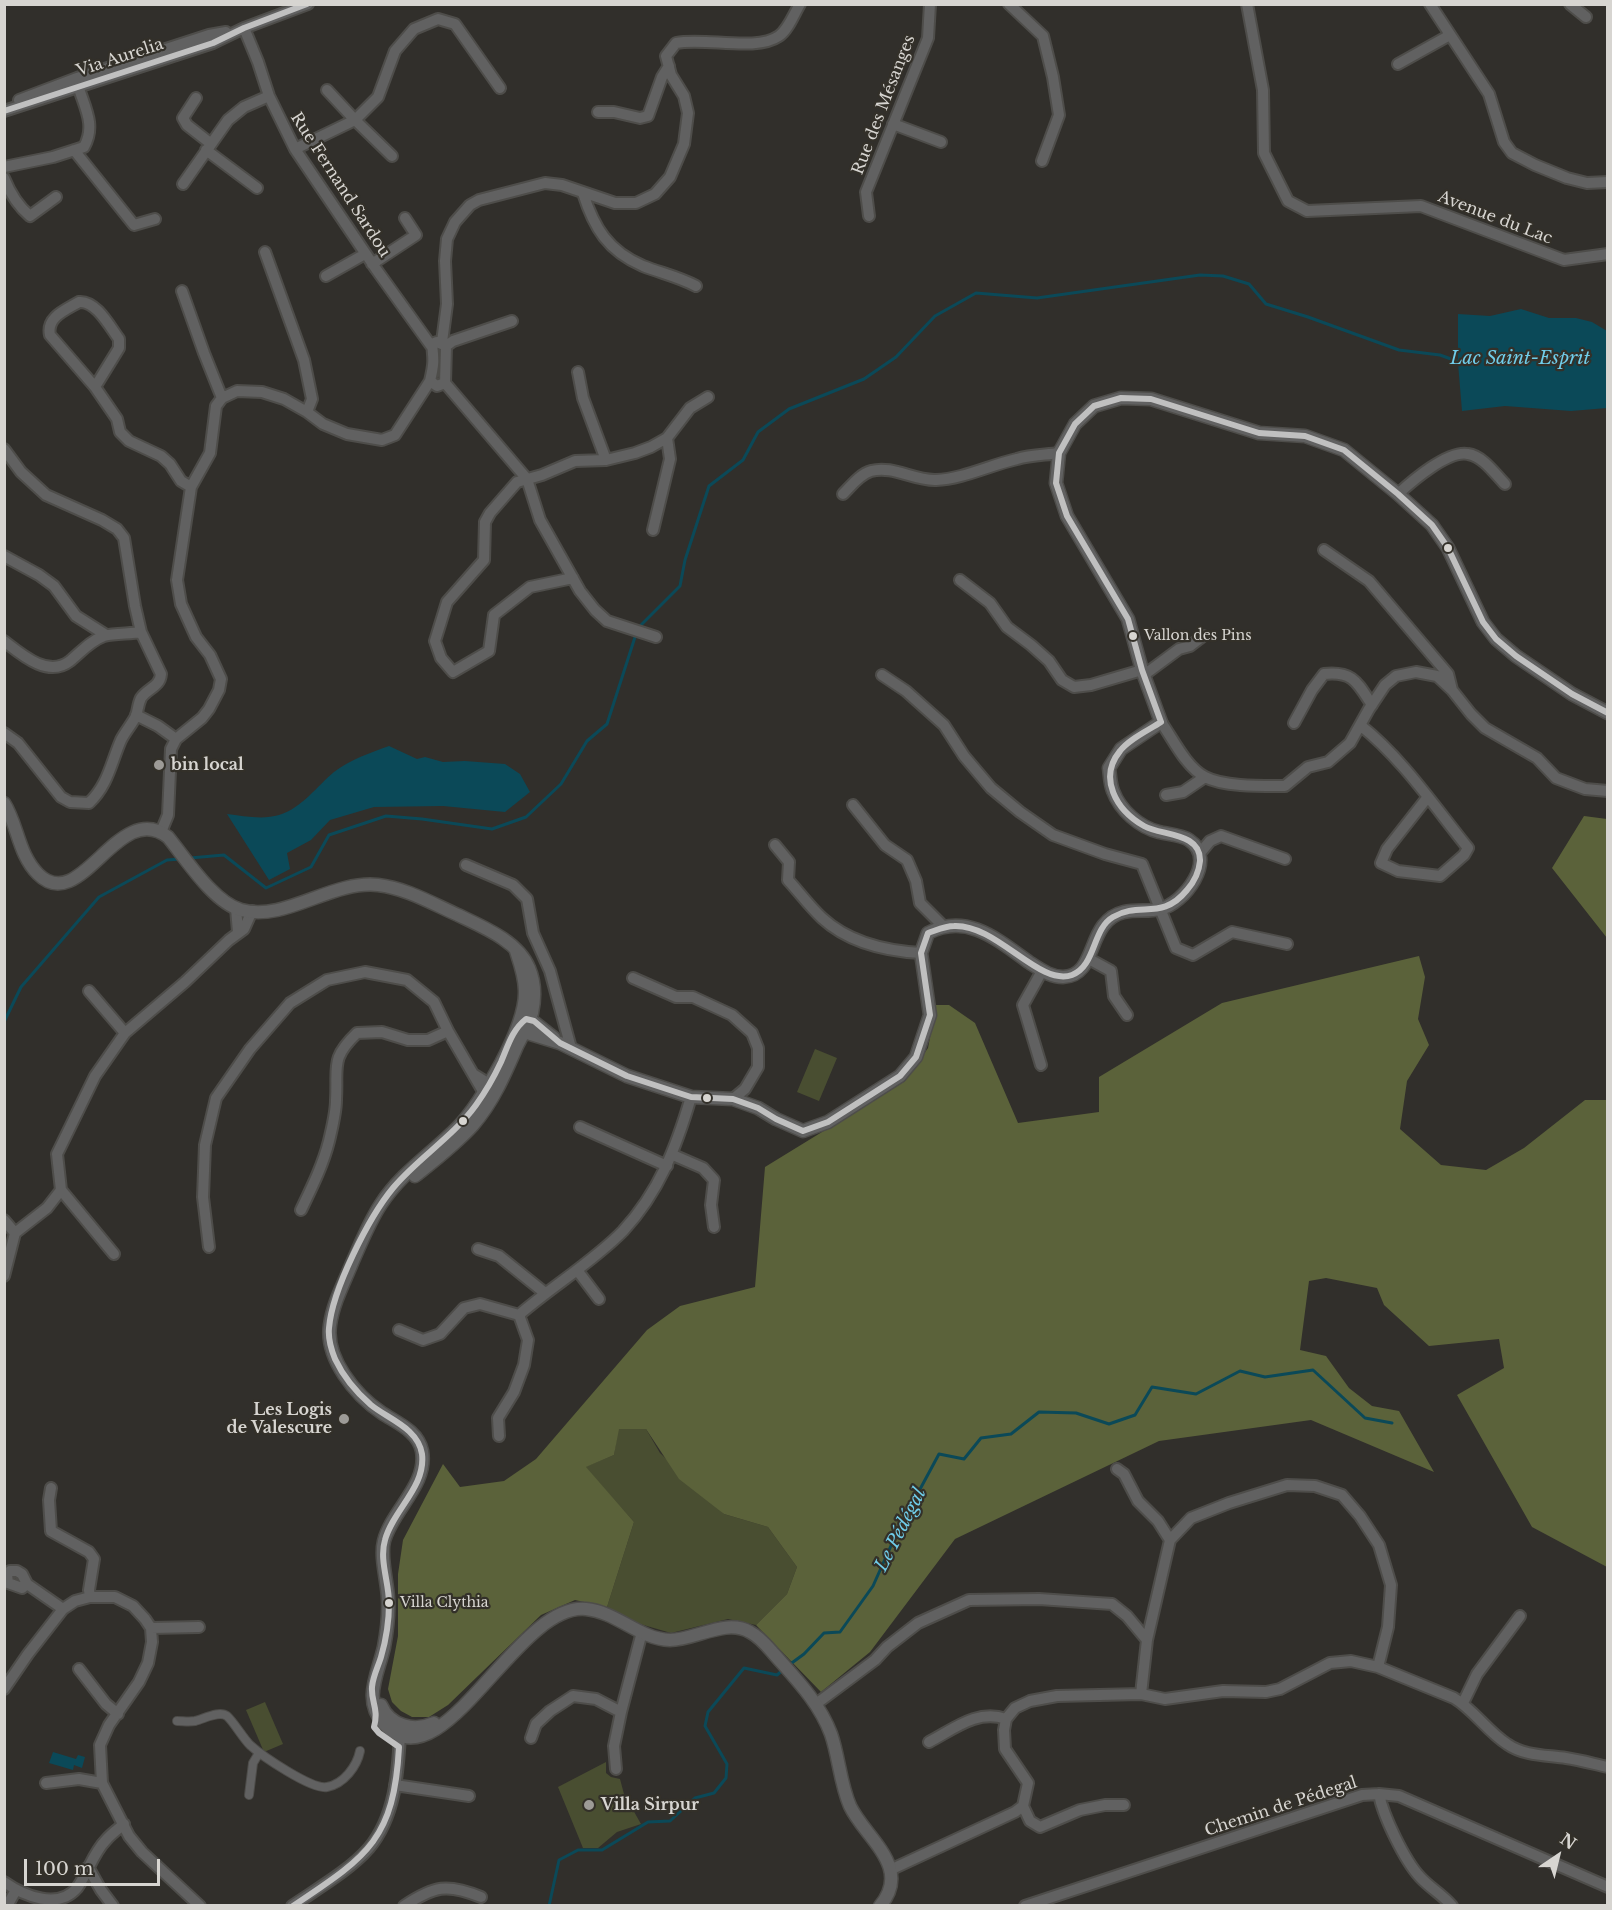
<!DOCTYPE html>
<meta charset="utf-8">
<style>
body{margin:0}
#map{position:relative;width:1612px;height:1910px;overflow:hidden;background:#312f2b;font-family:"Libre Baskerville",serif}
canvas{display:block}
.frame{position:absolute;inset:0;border:6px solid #d7d5d1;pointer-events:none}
.north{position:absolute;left:1528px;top:1826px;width:60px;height:60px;-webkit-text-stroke:4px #333029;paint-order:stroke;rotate:35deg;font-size:16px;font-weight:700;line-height:24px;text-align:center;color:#d7d5d1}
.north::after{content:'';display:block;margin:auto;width:21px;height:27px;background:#d7d5d1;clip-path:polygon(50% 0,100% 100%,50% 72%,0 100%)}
.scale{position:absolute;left:24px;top:1859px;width:136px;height:27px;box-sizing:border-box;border:3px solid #d7d5d1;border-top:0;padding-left:8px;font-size:18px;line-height:21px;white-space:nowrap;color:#d7d5d1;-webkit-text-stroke:4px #333029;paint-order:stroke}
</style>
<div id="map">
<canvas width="1612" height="1910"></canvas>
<div class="frame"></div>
<div class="north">N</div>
<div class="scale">100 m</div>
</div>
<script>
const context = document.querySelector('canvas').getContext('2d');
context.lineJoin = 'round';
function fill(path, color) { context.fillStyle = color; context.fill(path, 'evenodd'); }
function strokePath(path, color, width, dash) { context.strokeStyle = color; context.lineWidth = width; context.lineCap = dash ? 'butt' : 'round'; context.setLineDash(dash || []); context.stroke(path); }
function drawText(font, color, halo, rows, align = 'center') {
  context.font = font + ' "Libre Baskerville",serif'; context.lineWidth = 4.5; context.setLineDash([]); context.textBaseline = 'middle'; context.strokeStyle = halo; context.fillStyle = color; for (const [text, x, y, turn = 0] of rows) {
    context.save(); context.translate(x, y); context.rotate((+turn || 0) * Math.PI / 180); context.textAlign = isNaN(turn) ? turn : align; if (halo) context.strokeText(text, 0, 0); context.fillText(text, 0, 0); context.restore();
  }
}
fill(new Path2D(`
 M815,1049L837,1058L819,1101L797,1092Z
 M618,1429H646L660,1453L724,1514L768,1527L797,1567L787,1594L756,1625L728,1619L671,1633L640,1624L607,1607L634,1522L585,1467L614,1455Z
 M265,1702L283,1744L264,1752L246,1710Z
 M606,1762V1773L611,1777L620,1779L624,1794L641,1824L617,1832L598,1848H583L558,1787Z`), '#494e31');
fill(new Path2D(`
 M1584,816L1607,819V938L1552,868Z
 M1419,956L1425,977L1418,1019L1429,1045L1407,1081L1400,1129L1441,1165L1486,1170L1524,1148L1585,1100H1607V1567L1532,1527L1457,1395L1504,1368L1499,1339L1429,1346L1384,1305L1377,1288L1326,1278L1309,1281L1300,1350L1326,1356L1349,1388L1372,1406L1399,1411L1434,1472L1311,1420L1159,1441L955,1539L870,1652L821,1692L756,1625L787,1594L797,1567L768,1527L724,1514L679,1479L646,1429H619L614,1455L586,1467L634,1522L607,1607L575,1600L541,1615L448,1705L429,1717H412L401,1711L392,1702L388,1689L398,1636V1574L403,1540L443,1464L460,1487L504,1481L536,1459L647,1330L680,1306L755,1287L765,1167L905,1081L928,1048L936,1005H949L975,1023L1018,1123L1099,1112V1077L1222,1003Z`), '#5b623a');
fill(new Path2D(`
 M1521,309L1549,318H1576L1592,322L1607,331V408L1571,411L1505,406L1462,411L1458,363V314L1490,316Z
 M389,746L417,759L425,757L443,762L465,761L505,764L520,774L530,792L505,812L443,806L374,807L330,820L311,840L287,853L290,869L269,880L227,814C243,816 263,820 279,815C302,808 317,786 334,772C351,759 370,753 389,746Z
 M53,1752L76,1759L78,1755L85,1757L82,1768L74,1765L73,1770L49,1763Z`), '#0b4958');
strokePath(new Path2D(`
 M638,628L680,586L685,560L709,486L743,460L758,432L789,409L864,379L896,357L935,316L976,293L1037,298L1200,275L1223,276L1249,284L1266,304L1308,317L1399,350L1440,355L1462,363
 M190,858L224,855L266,888L311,867L329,835L386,816L422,819L492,829L526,817L561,784L587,741L607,724L636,634
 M4,1022L21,987L99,897L167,860L181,859
 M789,1665L804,1654L824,1633L840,1632L873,1586L898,1530L939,1454L964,1459L981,1438L1011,1434L1039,1412L1076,1413L1109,1424L1135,1415L1152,1387L1196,1394L1240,1371L1265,1377L1313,1370L1365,1418L1392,1423
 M549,1906L559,1860L578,1850H602L648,1822L670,1821L695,1798L714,1793L726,1778L727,1764L705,1726L708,1712L744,1668L777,1675L784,1669`), '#0b4958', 3);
const pedestrian = new Path2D(`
 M177,1721C183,1721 189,1722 195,1721C204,1719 219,1710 227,1716C233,1721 243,1738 250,1745C262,1756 312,1790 327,1787C344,1784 357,1766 360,1751
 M249,1795L253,1763L259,1753`);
const minor = new Path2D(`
 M1009,4L1043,36L1053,77L1059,115L1042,161
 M1247,4L1263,90L1264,153L1288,201L1307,211L1421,206L1564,260L1608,254
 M1430,4L1489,94L1504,142L1512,153L1535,165L1567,178L1587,183L1608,182
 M1570,4L1586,17
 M244,28L258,62L269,96L295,149L376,269L432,347
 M1398,64L1450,35
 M327,90L355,120L392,156
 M196,98L183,118L187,125L210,143
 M19,100L77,78L209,35L226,32
 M4,111L213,43L244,28L308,4
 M598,112H614L640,118L648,116L662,77L669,66
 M893,124L941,142
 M295,149L355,120L378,97L395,51L414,29L438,19L455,24L500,88
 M74,150L134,225L155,219
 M206,150L257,188
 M4,167L53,157L84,147C97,124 83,105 77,82
 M4,178C10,193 18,206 30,216L56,197
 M183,184L228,120L244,107L269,96
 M583,193C594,228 608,251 643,266C661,273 679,277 696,286
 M869,216L866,192L928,38L930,4
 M265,252L304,360L312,399L307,412
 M372,264L416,235L405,218
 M326,276L365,254
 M182,291L204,353L222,398
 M437,342L446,346L445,383L437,386L430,381C434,364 434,361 432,344Z
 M442,342L447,304L445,261L447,239L455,222L470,205L479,200L545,183L562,185L615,203H636L655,194L670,177L684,144L688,113L684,96L671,75L666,56L676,43C705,37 756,52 779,36C788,30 794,14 800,4
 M446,346L453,341L512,321
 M578,372L583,398L606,460
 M445,383L527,479L540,520L580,591L595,610L607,621L656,637
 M95,387L50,335C46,317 66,310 79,302C96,300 110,327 119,339V348L95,387L117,419L120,432L129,441L161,456L170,464L181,481L191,487
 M4,449L21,472L46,495L102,520L117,529L124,538L135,606L141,632L161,674C160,687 148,688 141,698C138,704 138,710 136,716C132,724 125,732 121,740C111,763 108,785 89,803L70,802L61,797L18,743L4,733
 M843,494C851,486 860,474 871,471C893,465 914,481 936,480C963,479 990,465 1017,459C1030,455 1045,455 1059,453
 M1398,494C1412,481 1448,450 1468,454C1483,456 1495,474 1505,484
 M653,530L670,459L667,438
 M1324,550L1369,581L1448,674L1452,690
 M4,556L39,575L54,586L76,616L106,635
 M573,578L530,587L494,615L489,651L453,672L441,658L435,641L447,602L484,560L485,522L490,513L517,482L542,475L575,461L606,460L635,453L651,447L667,438L690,408L708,397
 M960,580L990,603L1007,627L1031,645L1049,661L1062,680L1074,687L1091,685L1142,670
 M4,641C22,655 48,678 70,661C81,652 90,641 104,636C115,633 130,634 141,632
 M882,675L906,691L944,725L964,756L991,788L1020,812L1053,835L1105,854L1142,864L1176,948L1193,955L1232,932L1287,944
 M1144,675L1179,649L1190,646L1203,636
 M136,715L158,726L176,739
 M1161,722C1173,739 1186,767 1205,777C1224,787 1263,786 1285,786L1308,767L1328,762L1350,743L1369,709L1385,685L1396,676L1416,672L1437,676L1452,690L1471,714L1485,728L1537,758L1556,778L1585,789L1608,791
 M1294,723L1312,690L1324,674C1353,671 1357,682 1372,705
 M1360,725C1402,758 1434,806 1468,848L1464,855L1440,876L1398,871L1381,863L1387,849L1427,798
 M1166,795L1183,792L1205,777
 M853,805L885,845L907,860L916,881L920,903L942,925
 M161,832L168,815L171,749L176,739L202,718L209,709L219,690L221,679L210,655L196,637L181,604L177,580L191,487L210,453L216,406L222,398L237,391L262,392L284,399L307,412L323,424L347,434L382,440L395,435L430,381
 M775,845L789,862L788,880C799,892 810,907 822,918C849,943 885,951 921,953
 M1200,853L1210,841L1221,836L1285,859
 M466,865L513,885L527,899L533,933L550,971L571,1048
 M236,908L238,932
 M1089,959L1111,971L1114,996L1127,1015
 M633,978L676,997H693L732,1015L752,1033L758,1048V1067L745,1089L733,1099
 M89,991L125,1033
 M1041,1065L1023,1005L1042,971
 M484,1093L473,1074L489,1084L490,1092
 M580,1127L667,1166
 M673,1155L703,1168L714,1180L711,1205L714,1227
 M301,1210C312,1187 323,1165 329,1141C332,1128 336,1113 336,1100C338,1066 330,1059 357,1033L382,1032L408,1040H428L448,1031
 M4,1220L15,1233
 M209,1247L203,1197L205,1145L216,1098L250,1049L290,1003L327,980L365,972L407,980L434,1002L448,1031L473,1074
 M478,1249L499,1256L545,1293
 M114,1254L61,1190L57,1154L95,1076L125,1033L185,982L229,940L244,929L252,911
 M577,1270L599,1299
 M4,1276L15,1233L47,1208L61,1190
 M519,1315C551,1287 594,1261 623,1231C659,1192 676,1148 691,1097
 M399,1330L423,1340L440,1334L464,1308L480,1304L519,1315
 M499,1436L498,1418L514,1392L524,1365L528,1340L519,1315
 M1117,1469L1124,1474L1138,1501L1158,1521L1170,1540
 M51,1488L49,1500L51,1531L89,1552L94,1559L89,1590L90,1597
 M27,1584L22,1588L8,1583L7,1574L10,1571H17L22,1574L27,1584L63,1609
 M151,1628L199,1627
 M79,1669L106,1704L118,1714
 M4,1689L28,1654L63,1609L75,1601L90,1597H115L133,1606L145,1619L151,1628L152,1642L148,1663L139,1682L109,1725L100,1745L102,1783L129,1836L142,1852L200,1906
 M1141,1694L1147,1640L1170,1540L1191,1518L1229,1503L1287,1485L1315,1486L1342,1495L1360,1516L1379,1545L1391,1585L1388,1627L1378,1667
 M1463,1703L1477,1674L1520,1616
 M816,1704L875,1660L887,1647L918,1623L969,1600L1039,1599L1112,1604L1127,1616L1147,1640
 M531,1738L536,1724L550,1711L573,1696L596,1699L621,1712
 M929,1742C954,1729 977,1709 1006,1719
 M616,1769L614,1746L621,1712L642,1632
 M46,1783L79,1779L102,1783
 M395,1785L469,1796
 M1379,1794C1383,1816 1405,1861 1420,1877C1430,1888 1443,1895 1452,1906
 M1023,1806L1030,1821L1040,1827L1080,1810L1105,1805H1124
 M88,1867L101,1890L113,1906
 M890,1870L1015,1812L1023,1806L1028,1783L1005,1749L1004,1730L1006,1719L1015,1708L1030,1701L1057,1696L1141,1694L1165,1699L1223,1691L1266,1692L1280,1689L1330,1663L1351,1661L1378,1667L1454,1698C1474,1710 1487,1731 1507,1744C1524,1756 1546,1755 1566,1758C1580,1760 1594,1764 1608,1767
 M4,1882C24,1896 58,1910 77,1888C88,1873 93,1853 106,1840C111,1834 118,1829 124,1824
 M7,1906L16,1890
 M292,1906C317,1889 350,1870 369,1848C395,1817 398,1773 400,1735L408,1731
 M404,1906C434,1886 447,1883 481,1897
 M1025,1906L1362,1795L1379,1794L1399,1796L1608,1887`);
const tertiary = new Path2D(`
 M4,803C18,825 18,854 38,874C81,917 118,798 168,837C186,859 213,902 241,910C286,922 331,880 378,885C406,888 433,904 458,915C483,927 518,941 529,968C535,982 535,999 532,1013C529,1024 522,1036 517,1046C505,1074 493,1102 473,1125C456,1144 435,1160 415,1176
 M516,951C520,963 525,977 525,991C526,1027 482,1103 457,1128C431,1154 401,1173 381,1204C369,1222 361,1243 352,1263C344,1283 333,1303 330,1325C325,1358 355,1395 382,1413C397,1423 418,1431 422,1451C428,1485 392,1510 384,1541C380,1557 387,1580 388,1598C389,1613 387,1631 384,1647C378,1674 362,1700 384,1724C443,1788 516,1602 586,1609C617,1612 639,1639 670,1640C695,1640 726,1618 750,1632C760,1637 767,1646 774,1654C796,1679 819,1702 831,1734C839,1757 840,1783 850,1806C865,1838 913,1867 880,1906
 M522,1022L530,1019L554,1038
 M524,1032L560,1043L627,1076L691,1097L733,1099L758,1108L776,1119L803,1131L828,1122L900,1076L916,1057L930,1015L921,953L928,933C967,912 998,940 1030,963C1040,969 1050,977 1063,977C1099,976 1085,921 1124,912C1136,909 1149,912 1160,909C1184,904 1218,859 1189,840C1182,835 1167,834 1159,832C1139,827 1120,810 1113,791C1110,784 1110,775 1109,768L1121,749L1161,722L1142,670L1128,619L1067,516L1056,483L1059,453L1075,424L1094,406L1121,398L1151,399L1259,433L1305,436L1344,450L1398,494L1432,525L1448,548L1483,622L1496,639L1516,656L1572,694L1608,713
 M381,1705C390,1726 414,1732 434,1723`);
strokePath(pedestrian, '#4e4d4a', 10);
strokePath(minor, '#4e4d4a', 14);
strokePath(tertiary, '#4e4d4a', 15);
strokePath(pedestrian, '#616161', 8);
strokePath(minor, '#616161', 10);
strokePath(tertiary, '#616161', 12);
strokePath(new Path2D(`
 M4,111L213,43L244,28L307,4
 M1161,722L1142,670L1128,619L1067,516L1056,483L1059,453L1075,424L1094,406L1121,398L1151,399L1259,433L1305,436L1344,450L1398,494L1432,525L1448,548L1483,622L1496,639L1516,656L1572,694L1608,713
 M293,1906C366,1857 394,1841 399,1747L379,1733L374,1727C379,1708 371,1703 372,1687C373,1676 378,1667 381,1657C386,1640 389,1621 389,1603C389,1582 379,1560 385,1540C393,1510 426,1487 422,1454C418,1428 388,1419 371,1405C356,1392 343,1376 335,1359C331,1349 328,1338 329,1328C332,1290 369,1217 393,1188C418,1158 453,1137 476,1105C486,1091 494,1077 501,1062C508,1046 512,1030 526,1019L534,1021L560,1043L627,1076L691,1097L733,1099L758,1108L776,1119L803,1131L828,1122L900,1076L916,1057L930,1015L921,953L928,933C937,930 945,926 954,926C997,924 1039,987 1072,975C1096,966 1092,929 1113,917C1140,901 1162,921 1187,890C1194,882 1199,872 1200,861C1201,832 1162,836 1144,826C1116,810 1098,778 1120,751C1129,739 1149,730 1161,722`), '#c0c0c0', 6);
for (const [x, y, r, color] of [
 [1448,548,5,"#d7d5d1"],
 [1133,636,5,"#d7d5d1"],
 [159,765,6,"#9d9b97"],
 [707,1098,5,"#d7d5d1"],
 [463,1121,5,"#d7d5d1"],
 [344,1419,6,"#9d9b97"],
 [389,1603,5,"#d7d5d1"],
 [589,1805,6,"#9d9b97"]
]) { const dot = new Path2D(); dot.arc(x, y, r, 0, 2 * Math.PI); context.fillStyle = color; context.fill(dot); strokePath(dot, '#333029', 2); }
drawText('14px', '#d7d5d1', '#333029', [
 ["Vallon des Pins",1144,636],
 ["Villa Clythia",400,1603]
], 'left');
drawText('16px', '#d7d5d1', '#333029', [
 ["Via Aurelia",120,58,-18],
 ["Rue des Mésanges",884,105,-69],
 ["Rue Fernand Sardou",340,185,57],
 ["Avenue du Lac",1495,218,21],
 ["Chemin de Pédegal",1281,1807,-18]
]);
drawText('bold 16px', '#d7d5d1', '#333029', [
 ["bin local",171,765],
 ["Les Logis",332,1410,"right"],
 ["de Valescure",332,1428,"right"],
 ["Villa Sirpur",601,1805]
], 'left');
drawText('italic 18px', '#70cdea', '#333029', [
 ["Lac Saint-Esprit",1520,359],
 ["Le Pédégal",901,1530,-63]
]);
</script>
